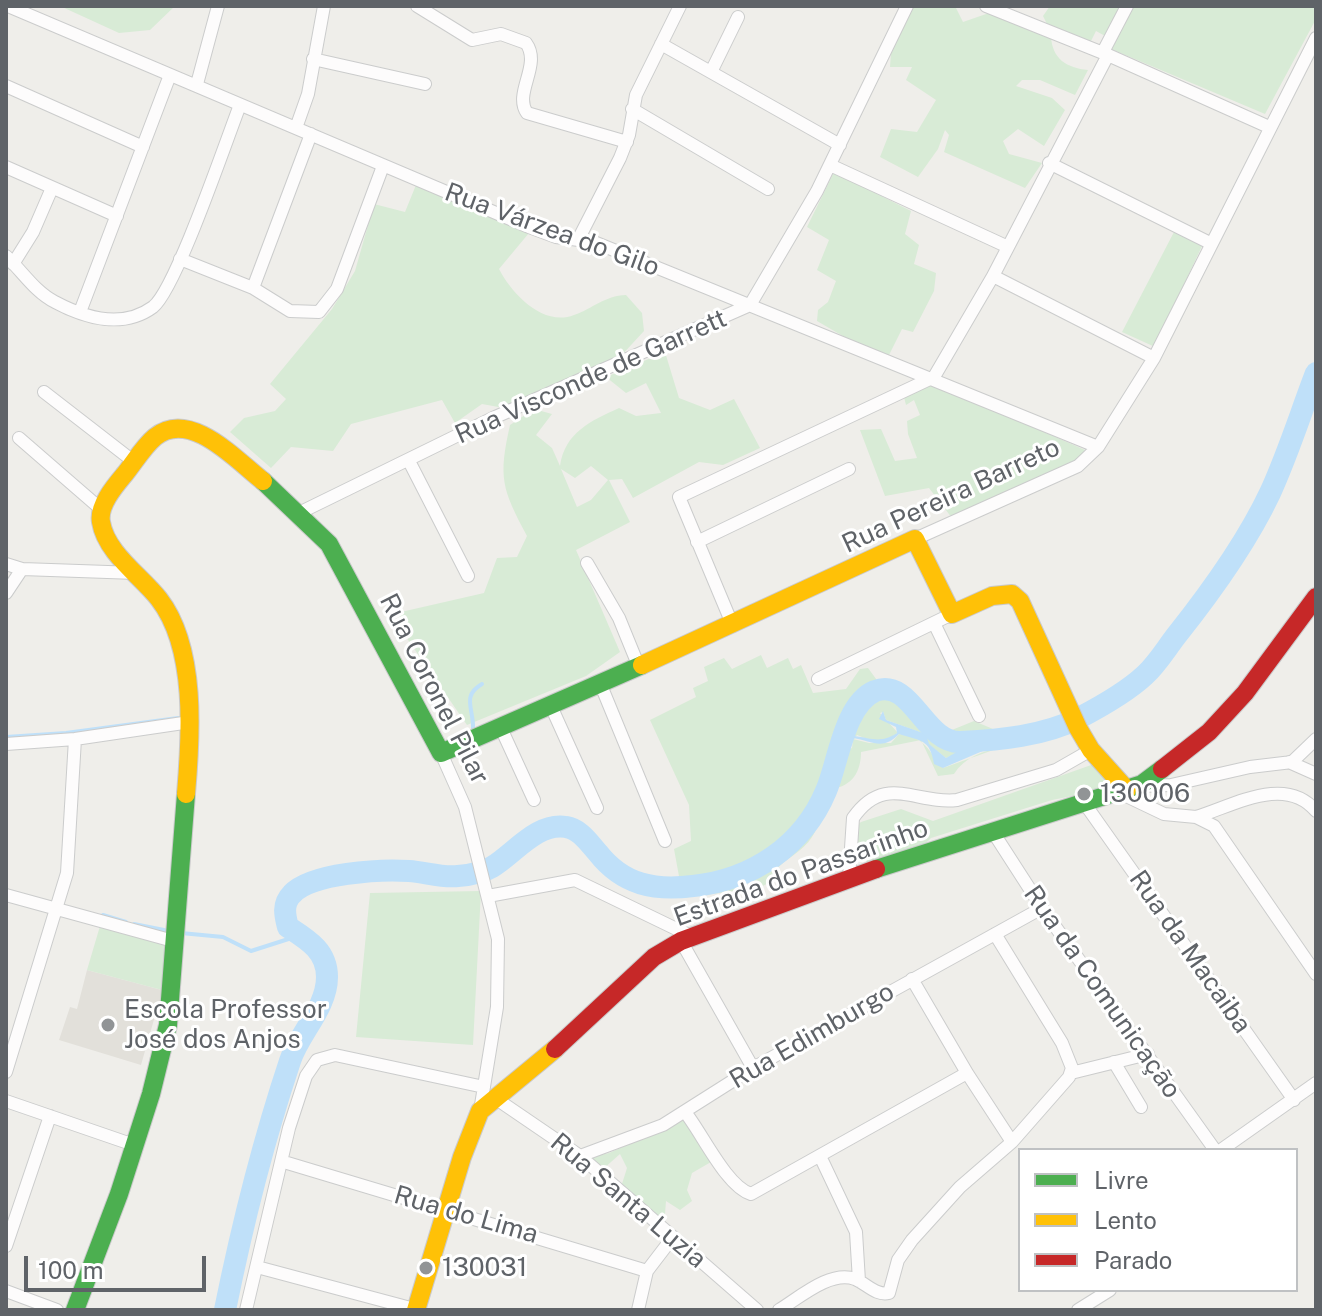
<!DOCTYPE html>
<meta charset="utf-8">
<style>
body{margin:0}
#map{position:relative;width:1322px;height:1316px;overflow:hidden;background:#efeeea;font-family:"Public Sans",sans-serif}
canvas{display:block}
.frame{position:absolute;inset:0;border:8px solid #5f6368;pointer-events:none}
.legend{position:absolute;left:1018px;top:1148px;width:280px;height:144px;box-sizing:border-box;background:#fff;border:2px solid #bfc1c3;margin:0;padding:10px 14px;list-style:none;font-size:24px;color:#5f6368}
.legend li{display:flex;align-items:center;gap:16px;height:40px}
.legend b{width:40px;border:2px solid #bfc1c3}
.scale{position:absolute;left:24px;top:1256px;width:182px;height:36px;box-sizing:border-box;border:4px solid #5f6368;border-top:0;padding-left:10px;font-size:24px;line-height:28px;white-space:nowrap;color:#5f6368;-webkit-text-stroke:6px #fff;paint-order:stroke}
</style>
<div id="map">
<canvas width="1322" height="1316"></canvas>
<div class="frame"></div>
<ul class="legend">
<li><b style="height:10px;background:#4caf50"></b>Livre</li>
<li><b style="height:10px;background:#ffc107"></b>Lento</li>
<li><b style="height:10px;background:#c62828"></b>Parado</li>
</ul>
<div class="scale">100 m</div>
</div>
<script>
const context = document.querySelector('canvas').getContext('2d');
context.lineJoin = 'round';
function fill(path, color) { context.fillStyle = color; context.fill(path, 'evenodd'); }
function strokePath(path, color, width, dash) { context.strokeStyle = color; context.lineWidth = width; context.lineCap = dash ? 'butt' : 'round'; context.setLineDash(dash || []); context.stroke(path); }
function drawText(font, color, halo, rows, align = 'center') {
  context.font = font + ' "Public Sans",sans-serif'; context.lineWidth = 6; context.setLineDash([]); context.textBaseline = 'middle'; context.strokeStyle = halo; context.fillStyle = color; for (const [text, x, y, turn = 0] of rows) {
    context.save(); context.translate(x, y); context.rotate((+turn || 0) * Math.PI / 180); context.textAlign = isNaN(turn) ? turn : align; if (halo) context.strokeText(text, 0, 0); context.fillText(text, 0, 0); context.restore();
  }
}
fill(new Path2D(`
 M87,970L162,990V1008L157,1009L141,1065L59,1040L70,1007L77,1009Z`), '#e2e0da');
fill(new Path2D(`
 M60,6H175L150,30L119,33Z
 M912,6H955L963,22L989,13L1051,36C1052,59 1067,68 1088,70L1075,95L1040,80H1022L1016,86L1052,98L1065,110L1044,146L1018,129L1003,141L1009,154L1042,163L1025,188L944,152L949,135L945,130L938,149L918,177L880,157L891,129L917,132L936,100L906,80L912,67H890L891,53Z
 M1050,6H1122L1107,37L1096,31L1091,41L1073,40L1051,32L1043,16Z
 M1133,6H1316V19L1265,114L1111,49Z
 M834,172L911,211L905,234L919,245L914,264L936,273L934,291L913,332L902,329L886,361L817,321L818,310L828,302L836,281L817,270L829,240L807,227Z
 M416,185L529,233L499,269C512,294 543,327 574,315C594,308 604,296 626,295L642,313L644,331L620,357L504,408L482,404L455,423L442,400L351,424L333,451L291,447L271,468L230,432L244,418L275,411L286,399L270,384L332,309L355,271L374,204L405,212Z
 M1174,232L1202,246L1155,347L1122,332Z
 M665,352L679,398L710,410L734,399L760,448L723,465L699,462L633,498L622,479L609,480L630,522L576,550L620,652L586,676L467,725L397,624L401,612L484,593L497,558L517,557L527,536C502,489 498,478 510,425L534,409L552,414L536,435L552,448L560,466C565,432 591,421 619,408L636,416L661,413L646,383L626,393L606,377ZM591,466L608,480L591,500L577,507L561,469L575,478Z
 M933,383L1085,450L1077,461L952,518L929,488L885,496L860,430L881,429L895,461L917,458L908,434L907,421L920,415L914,400L906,405L903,393Z
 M761,655L767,668L788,658L793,669L801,665L813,693L846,689L860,669L868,668L882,687L893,685L899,696H915L942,734L974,721L993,729L1023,731L1002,744L973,747L946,758L928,744L922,733L886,720L883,712L880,713L898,733C883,743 873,742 857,735L846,750L852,748L853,739L869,743H891L899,734C925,736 928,751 943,768L1038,734L1046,735L1055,730L1061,732C1030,748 974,741 954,774L938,776L921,740L861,752C861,772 852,786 832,789C825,804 821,823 812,837C803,852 785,858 774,872L776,879L757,889L751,879L734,891L683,898L674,849L691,841L689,805L650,720L696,697L693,688L708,681L704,667L724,658L732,669Z
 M1094,764L1110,780L1108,789L1052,800L931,838L920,849L868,863L854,851L857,825L861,822L901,809L933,821Z
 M481,891L473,1045L356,1037L370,893Z
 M100,926L169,944L162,990L87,970Z
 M686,1119L711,1162L692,1173L687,1190L692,1201L680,1210L666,1201L665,1214L656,1217L621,1187L627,1168L620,1154L602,1170L587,1158L609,1153Z`), '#d8ebd6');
fill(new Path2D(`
 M883,711L886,720L926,734L929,744L946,758L962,749L971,750L990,734H995L996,742L1002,744L1012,736L1063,717L1067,725L1059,731L985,750L943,768L934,764C930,739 921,741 899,734C883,751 872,741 853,738L848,754L854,736C872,738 880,744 897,733L896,727L879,719Z`), '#bfe0f9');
strokePath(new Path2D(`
 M473,729C474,709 461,696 482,684
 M6,737L66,733L178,718
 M103,915L126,922
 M134,924L169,931
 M181,933L223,937L251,951L301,935`), '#bfe0f9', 4);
strokePath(new Path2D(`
 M225,1310C242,1226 263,1142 290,1061C299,1033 327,1008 327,977C327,951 308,940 288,927C285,916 282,904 292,894C311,873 381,869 409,871C425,872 442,878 458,876C470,875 482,873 492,867C514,854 537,822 566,827C580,829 589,843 598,853C623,885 655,891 693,886C752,880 803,846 826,791C838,764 844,704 875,691C912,677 924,744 961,742C999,740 1044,736 1079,718C1100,707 1128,691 1145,675C1157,664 1166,649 1176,636C1211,592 1246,544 1270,493C1288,454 1301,412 1316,373`), '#bfe0f9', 22);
const street = new Path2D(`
 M8,6L529,227L556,237L594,242L1098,447
 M417,6L472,40L501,34L526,43C542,65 513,93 527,113L627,142
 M986,6L1108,55L1269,127
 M661,44L840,145
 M1103,52L1127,6
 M313,59L425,84
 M711,72L738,17
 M197,84L218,6
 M6,86L143,147
 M632,109L768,189
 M296,128L308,94L324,6
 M1049,163L1210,243
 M830,165L1006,246
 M6,167L117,216
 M579,238L620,158L629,135L636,95L680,6
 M6,256C22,271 35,292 55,302C85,318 123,329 153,307C176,289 226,141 240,105
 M180,259L253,288L290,311L319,312L337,289L383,166
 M13,264L33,232L52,188
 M993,276L1154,358
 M253,288L311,134
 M80,312L170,75
 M44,392L133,461
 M19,438L102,510
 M409,461L468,576
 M301,512L493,418L750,305L817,191L907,6
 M915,539L1078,466L1098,447L1154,358L1316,38
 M697,542L849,469
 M587,563L619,618L639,667
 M6,564L22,569L136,573
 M6,593L22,569
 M934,623L979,716
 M733,626L679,497L934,377L993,276L1108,55
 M818,679L952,614
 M600,683L665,841
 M550,704L597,808
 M500,726L534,800
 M6,744L75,739L190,722
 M441,753L465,807L498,939L497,1007L480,1111
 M1289,762L1316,774
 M1141,786L1171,785L1250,767L1292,762L1316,739
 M1120,793L1164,814L1196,817L1214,826L1316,974
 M1085,804L1294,1100
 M1196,817C1233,806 1285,774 1316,811
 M993,832L1042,908L1215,1150
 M849,878L853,818C885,772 916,805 957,800L1056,770L1091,750
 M6,895L177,942
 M488,896L575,880L693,937
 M681,941L753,1068
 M912,979L967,1073L1012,1142
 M1114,1062L1141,1107
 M6,1072L67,873L75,739
 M1071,1073L1148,1054
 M495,1098L580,1156L757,1310
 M6,1101L134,1145
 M685,1112C702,1133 726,1186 751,1194L967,1073
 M1221,1150L1316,1083
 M580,1156L663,1125L753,1068L1042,908
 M820,1156L856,1232L859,1281
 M284,1162L647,1271
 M6,1246L50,1116
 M257,1267L418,1310
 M6,1291L57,1310
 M246,1310L289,1128L306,1076L317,1060L335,1055L484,1087
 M638,1310L647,1271L673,1237
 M779,1310C799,1298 830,1270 855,1279C867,1284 876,1296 889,1293L898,1260L912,1240L960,1187L1012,1142L1069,1077L1072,1068L1062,1043L995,934
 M1078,1310L1110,1290`);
const fast = new Path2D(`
 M263,481L329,544L441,753L642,665
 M876,869L1142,784L1162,769
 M75,1310L119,1194L151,1094L168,1025L186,794`);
const slow = new Path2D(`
 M642,665L915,539L952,614L992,596L1012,594L1020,601L1078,728L1091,750L1127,790
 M186,794C191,736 197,648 159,599C141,576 106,553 101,522C98,506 114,487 124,475C134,463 143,447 155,437C190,408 237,461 263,481
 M416,1310L462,1157L480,1111L555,1049`);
const jam = new Path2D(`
 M1162,769L1209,732L1245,693L1316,597
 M555,1049L654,957L681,941L876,869`);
strokePath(street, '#cbcccc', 14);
strokePath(fast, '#cacacb', 20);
strokePath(slow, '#cacacb', 20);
strokePath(jam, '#cacacb', 20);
strokePath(street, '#fdfcfc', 12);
strokePath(fast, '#4caf50', 18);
strokePath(slow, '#ffc107', 18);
strokePath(jam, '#c62828', 18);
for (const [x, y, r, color] of [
 [1084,794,8,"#919496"],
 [108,1025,8,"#919496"],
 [426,1268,8,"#919496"]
]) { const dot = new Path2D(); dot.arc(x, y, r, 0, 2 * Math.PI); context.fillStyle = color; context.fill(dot); strokePath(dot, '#fff', 3); }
drawText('26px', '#5f6368', '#fff', [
 ["Rua Várzea do Gilo",552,230,20],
 ["Rua Visconde de Garrett",591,377,-24],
 ["Rua Pereira Barreto",951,496,-25],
 ["Rua Coronel Pilar",434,689,63],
 ["Estrada do Passarinho",801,873,-20],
 ["Rua da Macaiba",1190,952,55],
 ["Rua da Comunicação",1102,992,55],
 ["Rua Edimburgo",812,1036,-30],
 ["Rua Santa Luzia",628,1201,40],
 ["Rua do Lima",466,1215,16]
]);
drawText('26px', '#5f6368', '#fff', [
 ["130006",1100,794],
 ["Escola Professor",124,1010],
 ["José dos Anjos",124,1040],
 ["130031",442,1268]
], 'left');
</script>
